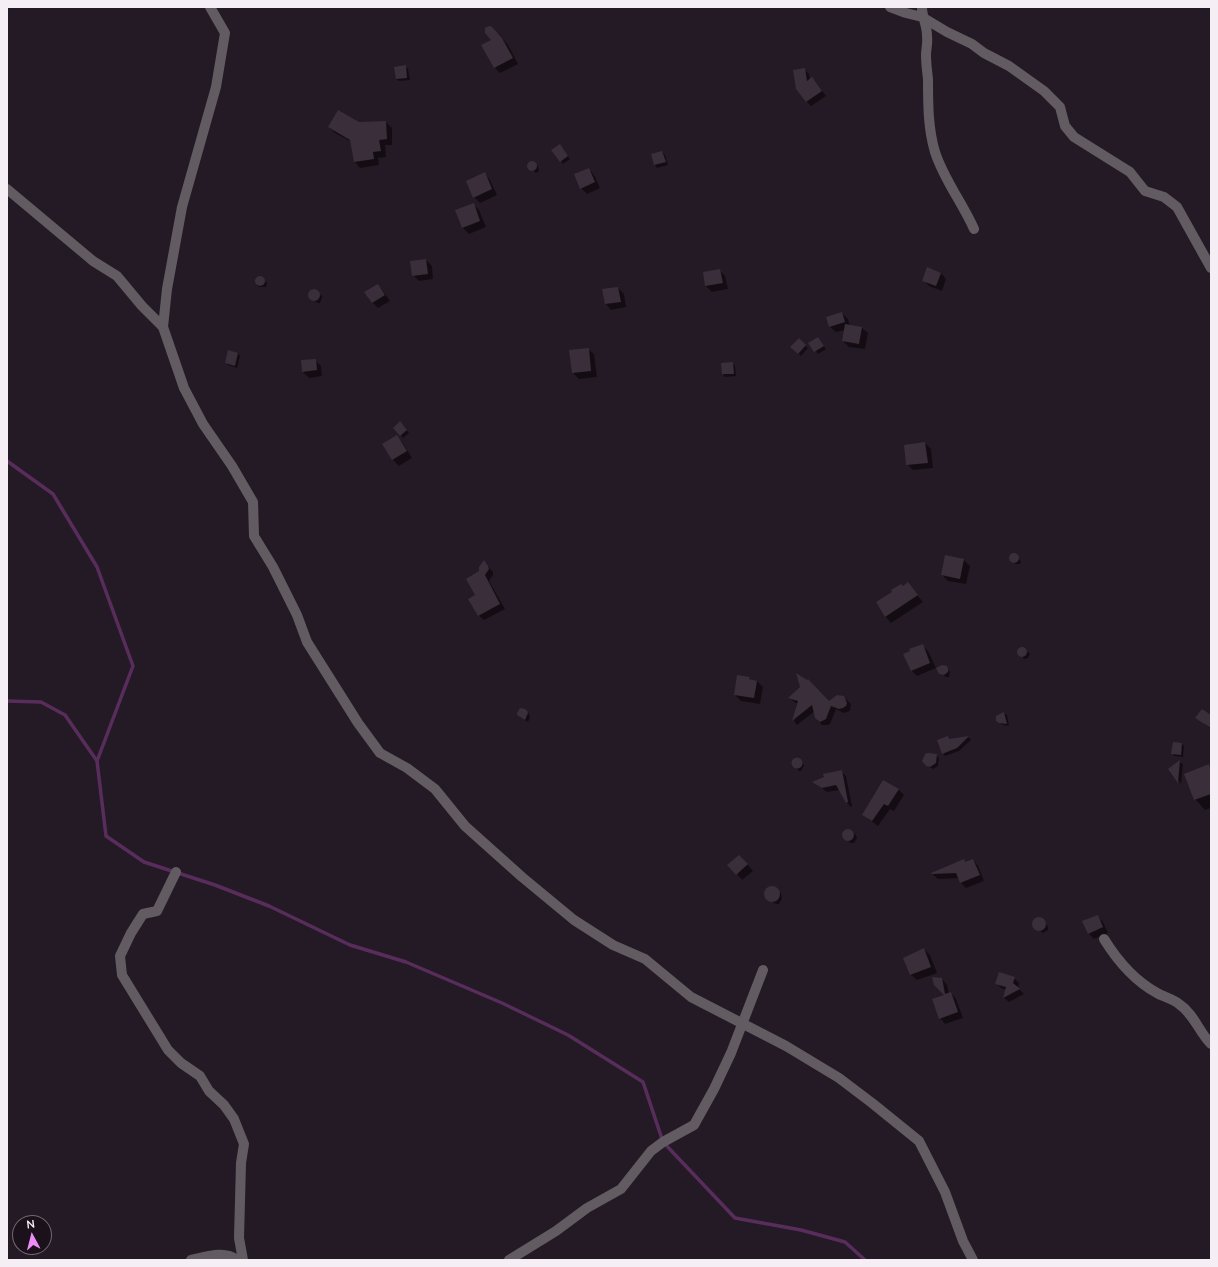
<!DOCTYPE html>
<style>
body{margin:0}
#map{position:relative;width:1218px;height:1267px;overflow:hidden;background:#241a25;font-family:Mulish,sans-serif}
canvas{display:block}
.frame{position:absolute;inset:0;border:8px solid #f5eef5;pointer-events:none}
.north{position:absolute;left:12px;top:1215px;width:40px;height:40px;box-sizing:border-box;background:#1b111b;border:1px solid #726972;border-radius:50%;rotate:353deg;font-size:11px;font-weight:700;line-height:16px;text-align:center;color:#f5eef5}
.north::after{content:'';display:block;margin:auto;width:14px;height:18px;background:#ee8bf8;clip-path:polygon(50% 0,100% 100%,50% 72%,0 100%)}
</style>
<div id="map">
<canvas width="1218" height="1267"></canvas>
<div class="frame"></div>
<div class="north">N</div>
</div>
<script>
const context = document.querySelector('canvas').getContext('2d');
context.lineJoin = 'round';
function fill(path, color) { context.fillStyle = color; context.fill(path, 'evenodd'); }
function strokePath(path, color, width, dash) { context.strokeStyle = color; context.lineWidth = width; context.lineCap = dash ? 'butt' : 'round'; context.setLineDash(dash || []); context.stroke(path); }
fill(new Path2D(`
 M498,33L508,45L518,64L500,73L495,68L483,46L492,40Z
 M406,66L408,69L410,80L399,81L396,79Z
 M804,69L809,74L810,80L812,78L816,83L826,96L811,106L807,102Z
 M386,122L392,128V145H385L386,157L378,158L379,165L360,168L355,162L352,142L335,133L329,127L358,123Z
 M562,148L570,159L563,164L553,150Z
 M662,152L665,155L668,165L657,168L655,165L652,155Z
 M532,162L538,166L539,171L536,173L529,167V164Z
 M589,169L594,175L600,188L587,194L581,188Z
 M485,174L490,180L497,195L480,203L474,197Z
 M473,204L479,210L486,227L469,234L463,228L457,210Z
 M426,260L432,266L433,279L419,281L413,275Z
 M719,270L725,276L728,289L712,292L706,286Z
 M941,273L946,279L942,291L929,286L923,280Z
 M258,277L262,278L267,283L266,287H259L256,284V280Z
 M378,285L383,291L390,301L378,308L372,302Z
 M618,288L624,294L626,307L611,310L606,304Z
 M314,290L322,296V298L320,303H318L310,298L309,295L312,291Z
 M842,313L848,319L850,326L862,328L868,333L865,349L849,347L843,341L845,330L836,332L830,327Z
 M818,338L826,349L818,354L810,343Z
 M799,340L808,348L801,356L792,347Z
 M588,349L594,354L597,377L579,379L573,373L570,351Z
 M238,353L240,356L237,368L228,365L226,363Z
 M315,360L321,366L322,376L309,378L303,372Z
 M733,363L735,366L736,376L725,377L723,374Z
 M403,425L409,433L403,438L394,428Z
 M397,437L402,442L412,458L399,466L393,460L383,445Z
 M925,443L931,449L933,468L913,470L907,464Z
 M1016,554L1021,562L1020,564H1015L1010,557L1011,555Z
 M964,560L970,566L966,584L948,581L942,575Z
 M484,562L493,572V575L489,581L505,609L484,620L479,616L477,596L480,572Z
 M908,584L923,602L891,623L886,617L877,603Z
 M922,645L928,651L936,668L917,676L911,670Z
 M1022,648L1029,653L1030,654L1028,658L1024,659L1018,652V650Z
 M944,666L950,672L949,677H946L940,673Z
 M749,677L752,681H757L763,687L760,704L741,701L735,695Z
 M838,696L844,697L851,704L850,711L844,713L836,709L830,724L828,725H822L818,720L815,711L797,725L794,721L798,704L794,702L790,698L829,702Z
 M528,712L530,717L528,722L520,717Z
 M1004,713L1007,715L1009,726L1003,725L997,721Z
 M1211,716V729L1197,717Z
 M969,737L971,740L959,751L945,756L943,753L948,738L950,740Z
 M1182,744L1184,746L1183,757L1175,756L1172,754Z
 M936,755L939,758L938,766L933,769L924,764Z
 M796,759H798L804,765L801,771H799L793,764L792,762Z
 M1180,762L1183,764L1181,784L1170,769Z
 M1211,765V808L1205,810L1195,799L1185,774Z
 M841,771L846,776L852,806L851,807L846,802L840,790L827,792L814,782Z
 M898,789L904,795L894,811L890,809L878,826L863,815Z
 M845,830H851L856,835L857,838L854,843H851L843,838V832Z
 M973,860L978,866L984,881L966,888L961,883L959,878L938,879L932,874L964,861L966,863Z
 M745,862L753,871L742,880L737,874Z
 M772,888L781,893L782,899L779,904H776L767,899L766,893L767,890Z
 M1097,916L1103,922L1108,933L1094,939L1088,933Z
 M1039,918H1042L1048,927V930L1043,933L1034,927V921Z
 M924,949L930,955L937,973L917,980L911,975L912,954Z
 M1014,978L1019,983L1018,988L1024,994L1009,1002L1004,998L1006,990L1001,988L996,983Z
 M942,979L947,985L949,994L951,993L956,999L963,1018L945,1024L940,1018L946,995L935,984Z`), '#0007');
strokePath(new Path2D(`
 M7,461L53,494L97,567L133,666L97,761L106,836L144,862L215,885L269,906L350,945L406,962L502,1003L568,1035L643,1082L663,1142L735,1218L801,1230L845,1242L865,1260
 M7,701L41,702L65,715L97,761`), '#582d5c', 3.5);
fill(new Path2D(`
 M489,26L492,27L502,38L513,58L494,68L481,45L491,40L485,33V28Z
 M406,65L407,78L396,79L394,67Z
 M805,68L807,81L812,77L822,91L806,102L796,89L793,70Z
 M338,110L359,122L386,121L387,139L379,140L381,151L373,152L374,159L354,162L350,140L328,127Z
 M560,144L568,156L560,162L551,150Z
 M662,151L666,162L654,165L651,154Z
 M527 166a5 5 0 1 1 10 0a5 5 0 1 1-10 0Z
 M589,168L595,182L580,189L574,174Z
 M485,172L492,189L473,198L466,181Z
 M474,203L480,221L462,228L455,210Z
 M426,259L428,274L412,276L410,261Z
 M927,267L941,273L936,286L922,281Z
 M720,269L723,283L705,286L703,272Z
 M255 281a5 5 0 1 1 10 0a5 5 0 1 1-10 0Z
 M378,284L385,295L372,303L364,292Z
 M618,287L621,302L605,304L602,289Z
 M308 295a6 6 0 1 1 12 0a6 6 0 1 1-12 0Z
 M842,312L845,322L829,327L826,317Z
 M845,324L862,327L859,344L842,341Z
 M818,337L824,346L814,352L808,343Z
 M799,338L806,345L798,354L790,347Z
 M589,348L591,371L572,373L569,350Z
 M228,350L238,353L235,366L225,363Z
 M316,359L317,370L302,372L301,360Z
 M733,362L734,374H722L721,363Z
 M400,421L407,430L400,436L393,428Z
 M397,435L407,451L392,460L382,444Z
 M925,442L928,463L906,465L904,445Z
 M1009 558a5 5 0 1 1 10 0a5 5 0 1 1-10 0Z
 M945,555L964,559L960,579L941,575Z
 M484,560L488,566L489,569L485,575L500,604L478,616L468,599L475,595L466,579L479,571V567Z
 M908,582L918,595L885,617L876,602L892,592L891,590L901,584L903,586Z
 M923,644L930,663L911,671L903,654L910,651L909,649Z
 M1017 652a5 5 0 1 1 10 0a5 5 0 1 1-10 0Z
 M942,665L947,666L948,669V672L944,675L939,674L936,668Z
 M796,673L807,680L808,679L829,701L837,695L844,696L847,703L846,706L843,708L839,709L831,706L826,719L820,722L815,718L812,705L792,721L798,701L788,698L800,687Z
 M737,675L750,677L749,679L757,681L754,698L734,695Z
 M520,708L525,709L527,711L528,713L525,720L517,715V713Z
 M1202,709L1211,715V728L1195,718Z
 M1004,712L1007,724L999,723L996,721V716Z
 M948,736L949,739L969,736L957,748L942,754L937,740Z
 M1173,742L1182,743L1181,755L1171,754Z
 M928,753L937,754L936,763L930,767L926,766L922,761L925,754Z
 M791.5 763a5.5 5.5 0 1 1 11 0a5.5 5.5 0 1 1-11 0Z
 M1180,760L1178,783L1168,769Z
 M1209,764L1211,771V794L1194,800L1184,774Z
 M842,770L848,802L846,803L836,785L822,788L812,782L824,777L823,774Z
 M883,780L899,789L888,806L884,804L872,821L862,815Z
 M842 835a6 6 0 1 1 12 0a6 6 0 1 1-12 0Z
 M739,855L748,864L736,875L727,865Z
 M964,859L965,862L973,859L980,875L960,883L956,873L932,874L931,873Z
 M764 894a8 8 0 1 1 16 0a8 8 0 1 1-16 0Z
 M1098,915L1103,927L1088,934L1082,921Z
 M1032 924a7 7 0 1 1 14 0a7 7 0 1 1-14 0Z
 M924,948L931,967L910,975L903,958Z
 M999,972L1015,977L1013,983L1020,989L1003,998L1006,987L995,984Z
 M932,977L942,978L945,994L951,992L958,1012L939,1019L932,999L944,995L934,985Z`), '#392e39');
strokePath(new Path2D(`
 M890,7L906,13L922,17L947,32L972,44L984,53L1009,66L1044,91L1060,107L1065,126L1074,137L1130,172L1145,191L1164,197L1177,207L1211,268
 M922,7C922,18 927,24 927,36C928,43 926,49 926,55C926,63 927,71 928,79C928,103 928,129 935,152C944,180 962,202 974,229
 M7,189L93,261L117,276L142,306L163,327L184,388L203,424L232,466L253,502L254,536L273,567L297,615L307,642L358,723L380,753L407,768L435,789L465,826L522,877L574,920L613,945L645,959L691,997L786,1046L839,1078L872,1103L919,1141L945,1192L963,1241L973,1260
 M163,327L167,289L182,207L216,87L225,33L210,7
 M176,872L157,911L143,914L131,933L120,956L122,975L168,1050L181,1063L200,1076L209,1091L224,1105L234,1119L244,1144L241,1163L239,1238L243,1260
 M1104,939C1117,960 1135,981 1157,993C1164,997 1173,999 1179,1004C1194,1014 1199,1032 1211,1044
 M191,1260C206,1257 224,1250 237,1260
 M509,1260L556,1231L587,1208L621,1189L651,1151L663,1142L694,1125L714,1089L731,1053L763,970`), '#625c62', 10);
</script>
